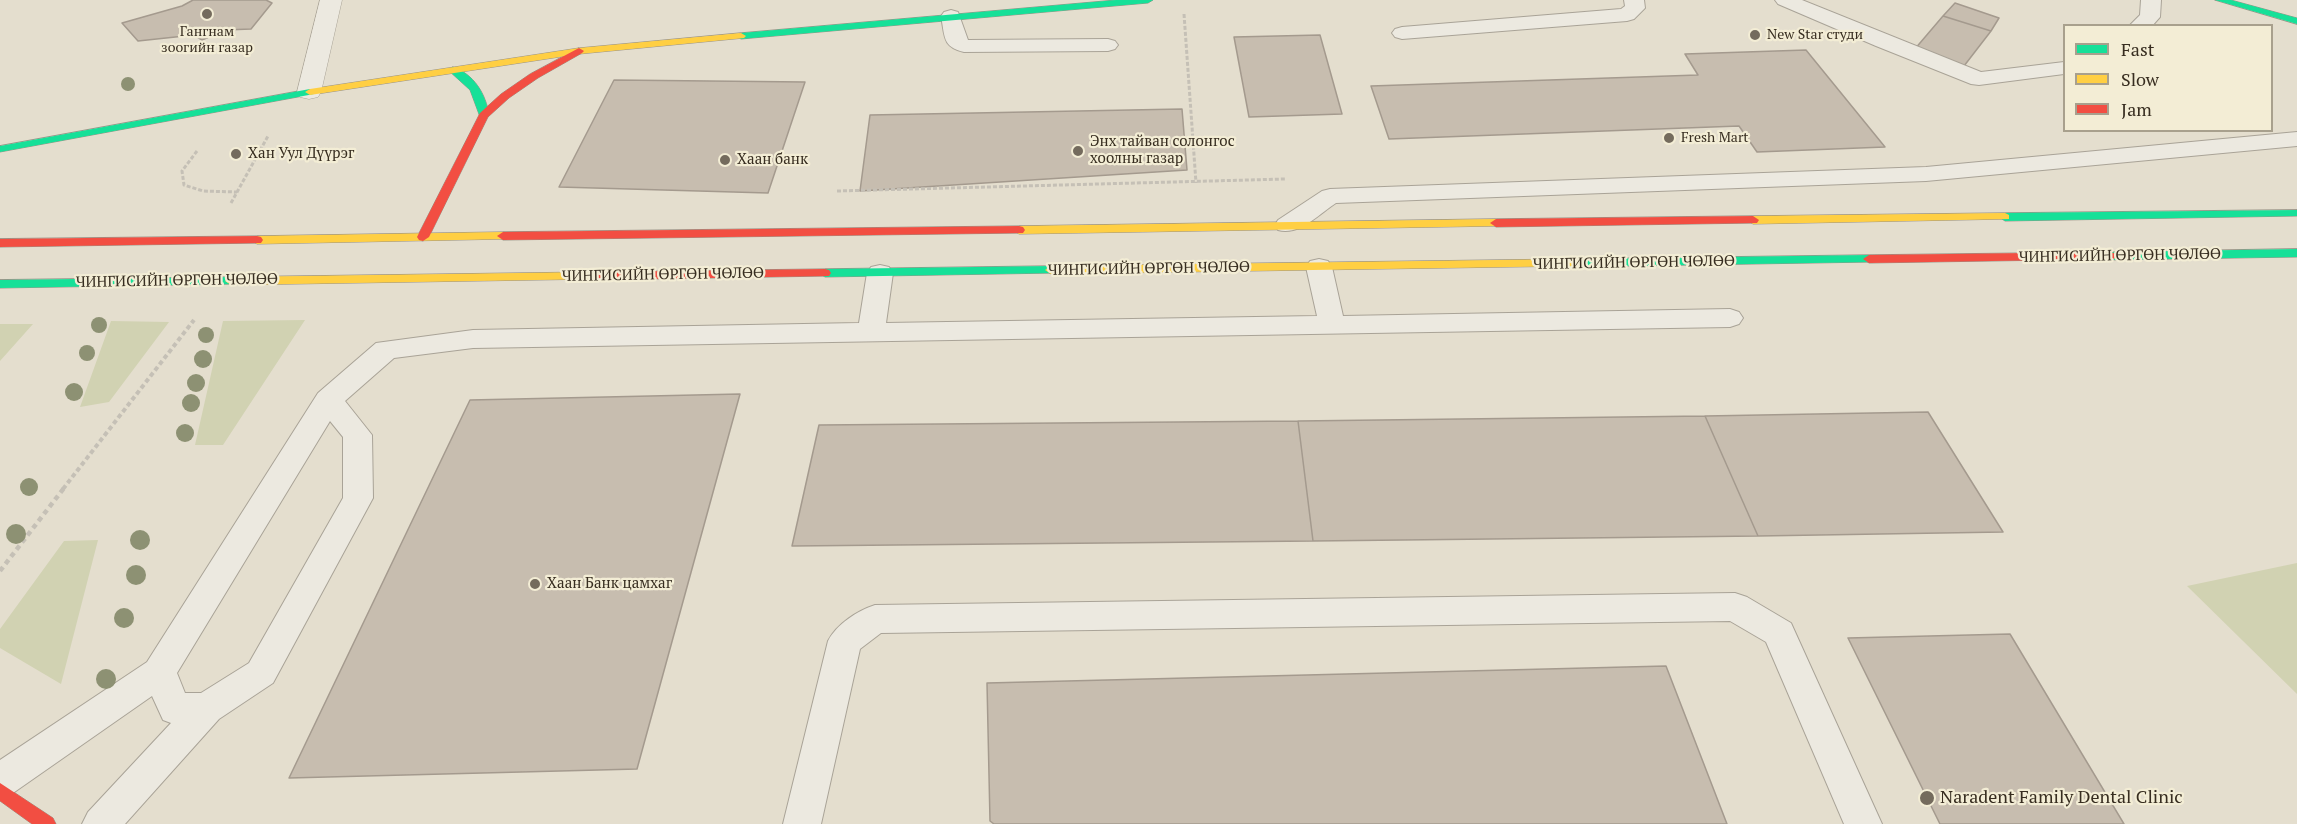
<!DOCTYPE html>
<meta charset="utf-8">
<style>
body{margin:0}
#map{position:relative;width:2297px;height:824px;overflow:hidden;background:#e4dece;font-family:"PT Serif",serif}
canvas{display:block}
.legend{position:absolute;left:2063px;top:24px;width:210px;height:108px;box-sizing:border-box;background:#f3edd5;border:2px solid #a8a08d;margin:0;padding:8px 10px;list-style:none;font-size:18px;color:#372d20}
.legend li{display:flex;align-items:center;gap:12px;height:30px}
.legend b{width:30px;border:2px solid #a8a08d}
</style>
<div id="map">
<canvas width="2297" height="824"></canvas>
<ul class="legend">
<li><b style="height:8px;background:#16e098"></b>Fast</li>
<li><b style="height:8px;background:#ffcf43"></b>Slow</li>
<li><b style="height:8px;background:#f24e42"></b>Jam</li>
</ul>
</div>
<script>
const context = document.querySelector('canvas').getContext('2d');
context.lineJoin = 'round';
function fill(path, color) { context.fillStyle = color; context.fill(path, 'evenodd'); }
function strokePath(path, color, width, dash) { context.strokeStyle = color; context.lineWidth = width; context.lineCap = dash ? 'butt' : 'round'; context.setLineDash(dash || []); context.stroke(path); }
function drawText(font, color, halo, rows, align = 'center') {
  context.font = font + ' "PT Serif",serif'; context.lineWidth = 4.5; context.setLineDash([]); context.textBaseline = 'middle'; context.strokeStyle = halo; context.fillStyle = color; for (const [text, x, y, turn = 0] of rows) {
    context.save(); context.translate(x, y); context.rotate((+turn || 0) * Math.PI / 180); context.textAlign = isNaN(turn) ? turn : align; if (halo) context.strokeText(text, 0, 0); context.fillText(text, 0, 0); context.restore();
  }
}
fill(new Path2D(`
 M305,320L223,445H195L223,321Z
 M111,321L169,322L109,402L80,407Z
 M0,324H33L0,361Z
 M98,540L61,684L0,648V629L64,541Z
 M2297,563V694L2187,586Z`), '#d1d2b2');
const building = new Path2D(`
 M193,0H266L272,3L251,29L225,30L202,40L194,35L138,41L122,23L182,6Z
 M1955,3L1999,18L1991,31L1943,16Z
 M1943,16L1991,31L1964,66L1914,50Z
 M1320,35L1342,114L1249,117L1234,37Z
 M1806,50L1885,147L1757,152L1739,126L1389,139L1371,86L1698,75L1685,54Z
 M614,80L805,82L768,193L559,187Z
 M1182,109L1187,170L860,191L870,115Z
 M740,394L637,769L289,778L470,400Z
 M1928,412L2003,532L1758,536L1705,416Z
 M1705,416L1758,536L1313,541L1298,421Z
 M1298,421L1313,541L792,546L819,425Z
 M2010,634L2124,824H1940L1848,638Z
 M1666,666L1727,824H994L990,821L987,683Z`);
fill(building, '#c7bdaf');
strokePath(building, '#a49a8e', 1.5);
const lane = new Path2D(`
 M1624,0H1644L1645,8L1634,19L1627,21L1402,39L1395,37L1392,33L1395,29L1402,27L1621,9L1625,6Z
 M1775,0H1802L1981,72L2064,62V74L1979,85L1971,84L1876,46L1778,4Z
 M2141,0H2161L2160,17L2152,26H2129L2140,15Z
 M951,10L958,12L968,40L1108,39L1115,41L1118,45L1115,49L1108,51L964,52C942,47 945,36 941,16L944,12Z
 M2297,132V146L1926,181L1336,203C1319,214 1299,236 1278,230L1275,225L1278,220L1322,191L1330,189L1926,167Z
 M1319,259L1328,261L1332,267L1343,316L1730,309L1739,312L1743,318L1739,324L1730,327L473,348L394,358L345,401L372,435L373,498L273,683L219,719L125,824H82L88,812L171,723L163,720L152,696L13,793L0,798V760L147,662L318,393L376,343L473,330L859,323L867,273L871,267L880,265L889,267L893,273L886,323L1317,316L1306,267L1310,261ZM330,421L343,437V498L249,663L201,693H185L177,673Z
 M1735,593L1747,597L1791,623L1882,824H1844L1766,642L1730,621L881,633L860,649L821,824H783L828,641C837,624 857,611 875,605Z`);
const street = new Path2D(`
 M320,0H342L321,92L318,97L309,99L300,97L297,92Z`);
const fast = new Path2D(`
 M1116,0H1153L1148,3L741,39L736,36L741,33Z
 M2215,0H2231L2297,18V24Z
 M453,67C474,74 486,94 489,115L488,117H480L470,90L448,70Z
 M310,89L314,90V94L0,152V146Z
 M2297,210V216L2005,221L1999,217L2005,213Z
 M2297,249V257L2110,260L2104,256L2110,252Z
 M1869,255L1875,259L1873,262L1571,267L1565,263L1571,259Z
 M1051,266L1057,270L1055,273L825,277L819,273L825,269Z
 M231,277L237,281L235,284L0,288V280Z`);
const slow = new Path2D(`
 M741,33L746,36L744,38L579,54L310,95L305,92L310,89L579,48Z
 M2005,213L2009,215V219L1753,224L1747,220L1753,216Z
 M1496,219L1502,223L1500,226L1019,234L1013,230L1019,226Z
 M503,232L507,233L509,236L507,239L257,244L251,240L257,236Z
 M1571,259L1575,260L1577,263L1575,266L1051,274L1045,270L1051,266Z
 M592,272L596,273L598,276L596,279L231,285L225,281L231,277Z`);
const jam = new Path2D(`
 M579,48L584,51L582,53L538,78L509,98L488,117L429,237L423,241L419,240L417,237L480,113L501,94L530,74Z
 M1753,216L1759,220L1757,223L1496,227L1490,223L1496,219Z
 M1019,226L1023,227L1025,230L1023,233L503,240L497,236L503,232Z
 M257,236L261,237L263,240L261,243L0,247V239Z
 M2110,252L2114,253L2116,256L2114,259L1869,263L1863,259L1869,255Z
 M825,269L829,270L831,273L829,276L592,280L586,276L592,272Z
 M0,783L53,818L56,824H32L0,801Z`);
strokePath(lane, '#a9a397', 2);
strokePath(street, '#a9a397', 1);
strokePath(fast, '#999387', 1);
strokePath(slow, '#999387', 1);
strokePath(jam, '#999387', 1);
strokePath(new Path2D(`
 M1184,14L1196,183
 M197,151L182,171L184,185L203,191L237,192
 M837,191L1285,179
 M231,203L268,136`), '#c5c0b6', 3, [4, 2]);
strokePath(new Path2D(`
 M63,489L194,320`), '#c5c0b6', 4, [4.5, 3]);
strokePath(new Path2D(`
 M0,571L64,488`), '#c5c0b6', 4.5, [5, 4]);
fill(lane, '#ece9e0');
fill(street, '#ece9e0');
fill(fast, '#16e098');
fill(slow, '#ffcf43');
fill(jam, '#f24e42');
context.fillStyle = '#8d9173';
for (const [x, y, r] of [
 [128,84,7],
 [99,325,8],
 [206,335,8],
 [87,353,8],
 [203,359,9],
 [196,383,9],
 [74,392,9],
 [191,403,9],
 [185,433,9],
 [29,487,9],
 [16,534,10],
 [140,540,10],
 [136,575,10],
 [124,618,10],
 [106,679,10]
]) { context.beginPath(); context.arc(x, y, r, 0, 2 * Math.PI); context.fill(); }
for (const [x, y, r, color] of [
 [207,14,6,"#746b5d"],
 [1755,35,6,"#746b5d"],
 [1669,138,6,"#746b5d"],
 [1078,151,6,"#746b5d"],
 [236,154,6,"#746b5d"],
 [725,160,6,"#746b5d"],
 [535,584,6,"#746b5d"],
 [1927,798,8,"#746b5d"]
]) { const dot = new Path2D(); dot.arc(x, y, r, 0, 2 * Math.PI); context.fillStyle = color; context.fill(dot); strokePath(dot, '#f3edd5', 2); }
drawText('14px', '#372d20', '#f3edd5', [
 ["Гангнам",207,32,"center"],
 ["зоогийн газар",207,48,"center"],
 ["New Star студи",1767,35],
 ["Fresh Mart",1681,138]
], 'left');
drawText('15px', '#372d20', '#f3edd5', [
 ["Энх тайван солонгос",1090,142],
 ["хоолны газар",1090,159],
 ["Хан Уул Дүүрэг",248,154],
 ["Хаан банк",737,160],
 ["Хаан Банк цамхаг",547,584]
], 'left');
drawText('15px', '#372d20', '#f3edd5', [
 ["ЧИНГИСИЙН ӨРГӨН ЧӨЛӨӨ",2120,256,-1],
 ["ЧИНГИСИЙН ӨРГӨН ЧӨЛӨӨ",1634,263,-1],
 ["ЧИНГИСИЙН ӨРГӨН ЧӨЛӨӨ",1149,269,-1],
 ["ЧИНГИСИЙН ӨРГӨН ЧӨЛӨӨ",663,275,-1],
 ["ЧИНГИСИЙН ӨРГӨН ЧӨЛӨӨ",177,281,-1]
]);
drawText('18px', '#372d20', '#f3edd5', [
 ["Naradent Family Dental Clinic",1940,798]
], 'left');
</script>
